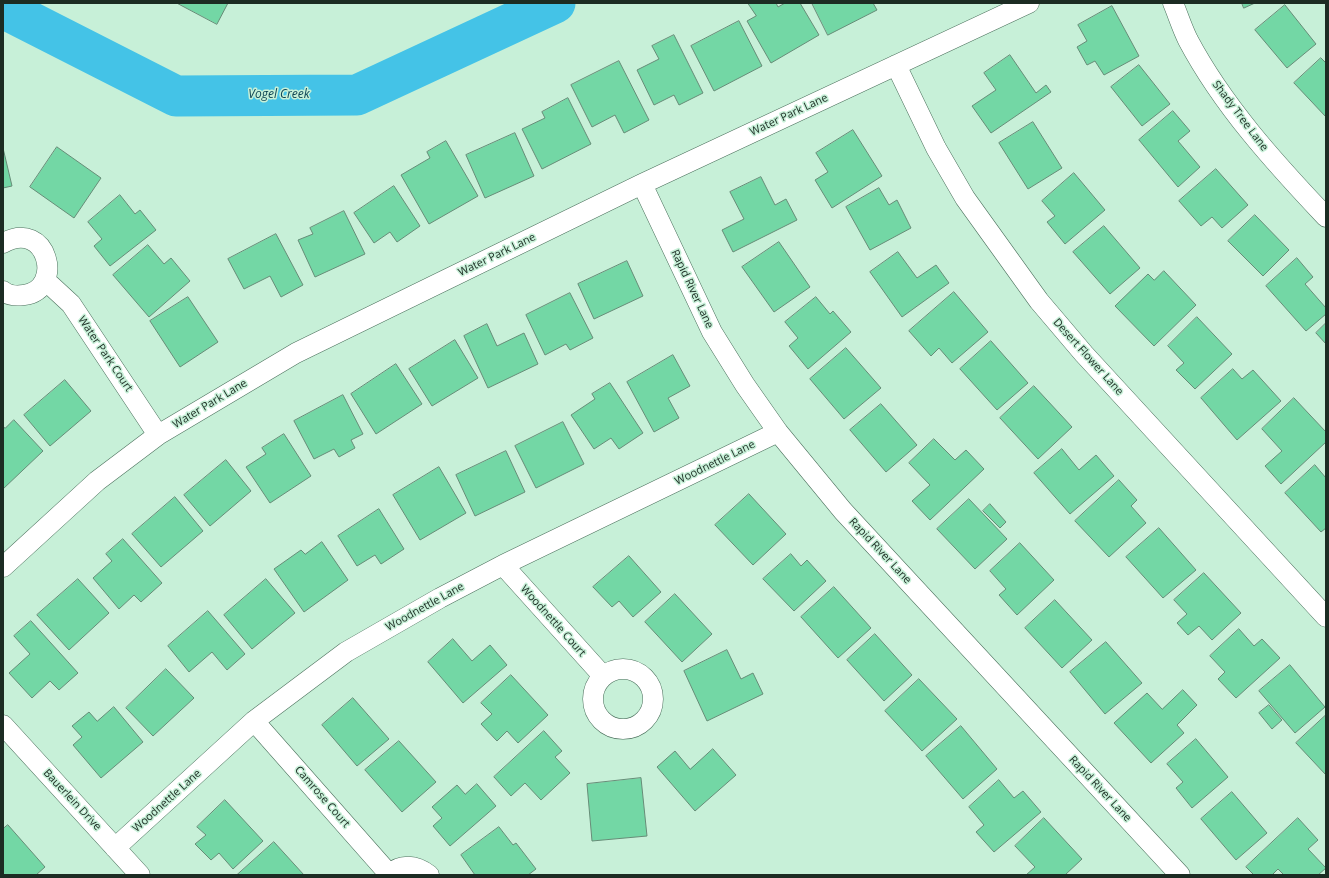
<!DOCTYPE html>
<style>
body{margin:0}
#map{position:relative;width:1329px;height:878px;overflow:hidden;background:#c7f0d8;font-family:"Open Sans",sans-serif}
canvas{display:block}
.frame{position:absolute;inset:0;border:4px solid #1c2c23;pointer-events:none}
</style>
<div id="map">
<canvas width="1329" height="878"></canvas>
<div class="frame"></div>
</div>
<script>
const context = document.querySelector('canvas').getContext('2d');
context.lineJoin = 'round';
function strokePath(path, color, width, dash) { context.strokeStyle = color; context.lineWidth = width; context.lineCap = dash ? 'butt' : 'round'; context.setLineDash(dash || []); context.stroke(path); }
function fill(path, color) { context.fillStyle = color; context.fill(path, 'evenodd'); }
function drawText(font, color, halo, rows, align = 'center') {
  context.font = font + ' "Open Sans",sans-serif'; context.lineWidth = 3; context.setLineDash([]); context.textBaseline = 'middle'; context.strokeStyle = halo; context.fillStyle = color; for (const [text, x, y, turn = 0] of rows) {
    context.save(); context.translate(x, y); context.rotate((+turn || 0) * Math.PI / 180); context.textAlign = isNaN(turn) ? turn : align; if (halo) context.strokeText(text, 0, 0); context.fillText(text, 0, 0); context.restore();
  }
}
strokePath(new Path2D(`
 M3,8L176,96L357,95L555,3`), '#44c3e7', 41);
const building = new Path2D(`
 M177,3H228L217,24Z
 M748,3H776L778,7L785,3H800L819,35L771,63L747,21L756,16Z
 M812,3H873L877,10L828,35Z
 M1242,3H1255L1244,8Z
 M1285,5L1316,44L1287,68L1255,30Z
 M1112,6L1139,56L1104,75L1095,61L1087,65L1077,47L1087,41L1078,25Z
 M739,21L762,66L714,91L691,46Z
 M674,35L703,93L679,105L674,95L654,105L637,70L659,59L652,46Z
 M1010,55L1036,93L1046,85L1051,92L991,133L972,106L996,90L984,73Z
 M1321,58L1326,63V117L1294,83Z
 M619,61L649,120L624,133L615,115L592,127L571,85Z
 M1139,65L1170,104L1142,126L1111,87Z
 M568,98L591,144L542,169L522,129L545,118L542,112Z
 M1173,111L1190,131L1178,141L1200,167L1178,187L1139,140Z
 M1033,122L1062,168L1028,189L999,143Z
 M853,130L882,176L832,208L815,180L828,172L816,153Z
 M515,133L534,176L485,198L466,155Z
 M446,141L478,196L429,224L401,175L430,158L427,152Z
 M57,147L101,178L74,218L30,187Z
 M3,148L12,186L3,188Z
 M1216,169L1248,205L1222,228L1212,217L1201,226L1179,201Z
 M1074,173L1105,210L1065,244L1047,222L1055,216L1042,201Z
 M761,177L775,205L786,199L797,220L733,252L722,230L744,219L730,192Z
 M394,186L420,226L397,242L390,232L374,243L354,213Z
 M879,188L889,205L897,200L911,228L870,250L846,207Z
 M120,195L135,214L140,210L156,230L110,266L94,246L102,239L88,222Z
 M344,211L365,254L315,277L298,240L313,234L310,228Z
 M1255,215L1289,250L1263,276L1228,241Z
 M1104,226L1140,268L1110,294L1073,252Z
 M276,234L303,285L281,297L270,276L244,289L228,259Z
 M779,242L810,287L774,312L742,267Z
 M148,245L164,264L171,258L190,281L149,317L113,275Z
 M898,252L917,278L936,265L949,283L902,317L870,272Z
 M1297,258L1313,277L1305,284L1326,308V314L1306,331L1266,286Z
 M627,261L643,296L594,319L578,284Z
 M1164,271L1196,305L1154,346L1115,306L1148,274L1154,280Z
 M954,292L988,332L952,363L939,348L931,356L909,331Z
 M570,293L593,338L570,350L566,344L545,355L526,315Z
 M188,297L218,342L180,367L150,321Z
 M816,297L830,314L833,311L851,332L808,369L789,346L798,338L785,322Z
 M1197,317L1232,354L1195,389L1176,370L1184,363L1168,346Z
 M1326,323V344L1316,333Z
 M487,324L497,346L524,333L538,364L488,388L464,336Z
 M455,340L478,378L432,406L409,369Z
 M991,341L1028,383L997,410L960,369Z
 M846,348L881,388L844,419L810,379Z
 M673,355L690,386L668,398L679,418L654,432L627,382Z
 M396,364L422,404L376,434L351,394Z
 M1233,369L1242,379L1253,370L1281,401L1237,440L1201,398Z
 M65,380L91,411L50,446L24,415Z
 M610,383L643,433L619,449L611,438L594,449L571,415L595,399L592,394Z
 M1034,386L1072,427L1038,459L1000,418Z
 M343,395L363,434L351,440L355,448L339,457L334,449L314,459L294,421Z
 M1294,398L1326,432V442L1281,484L1265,466L1282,451L1262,429Z
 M881,404L917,445L886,472L850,430Z
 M14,420L43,451L3,489V427L5,428Z
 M563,422L584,464L536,488L515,446Z
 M284,434L311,476L270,503L246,467L266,454L262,448Z
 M934,439L955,460L966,450L984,469L930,520L912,501L930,485L909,463Z
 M1062,449L1079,470L1096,455L1114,476L1070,514L1034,473Z
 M506,451L525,492L475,516L456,475Z
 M226,460L251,491L210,526L184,495Z
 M1315,465L1326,478V528L1321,532L1285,493Z
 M439,467L466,513L420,540L393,495Z
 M1119,480L1137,500L1131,506L1146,523L1109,557L1075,521Z
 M749,494L786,534L753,565L715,525Z
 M175,497L203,531L161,567L132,534Z
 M969,499L1007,539L975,569L937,529Z
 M990,504L1006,522L1000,528L983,511Z
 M379,509L404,549L381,564L375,555L357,566L338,536Z
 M1159,528L1196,570L1163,598L1126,557Z
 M123,539L162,583L141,602L134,595L119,609L93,578L112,561L106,554Z
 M322,542L348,580L304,612L274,569L301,550L305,554Z
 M1020,543L1054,580L1017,615L999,595L1006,589L990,571Z
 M791,554L801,566L807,560L826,581L794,611L763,579Z
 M629,556L661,592L633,617L619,601L612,607L593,587Z
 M1204,573L1241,613L1212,640L1199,626L1188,635L1177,623L1187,614L1174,600Z
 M78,579L109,613L69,650L37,615Z
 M266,579L295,613L252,649L224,615Z
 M834,587L871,628L838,658L801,617Z
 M675,594L712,634L682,662L645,622Z
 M1055,600L1092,640L1062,668L1025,628Z
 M208,611L245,654L227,670L212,652L189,672L168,646Z
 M31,621L78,673L59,690L50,681L32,698L9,673L30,654L14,636Z
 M1239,629L1254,646L1262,639L1280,658L1236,698L1218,679L1225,672L1210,656Z
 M875,634L912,675L884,701L847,660Z
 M453,639L472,661L490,645L507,665L463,703L428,662Z
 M1106,642L1142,683L1105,714L1070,672Z
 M727,650L741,679L753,673L763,694L707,721L684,671Z
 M1290,665L1325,707L1295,733L1259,691Z
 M166,669L194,698L153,736L126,708Z
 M511,675L548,715L518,743L507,731L497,741L481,724L492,714L481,703Z
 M919,679L957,719L922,751L885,711Z
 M1183,690L1197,705L1177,725L1184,733L1151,763L1114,723L1147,693L1162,709Z
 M353,698L389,739L357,766L322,725Z
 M1269,705L1282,720L1272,729L1259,713Z
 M114,707L143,742L101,778L73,745L82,737L72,726L89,712L97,721Z
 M1326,715V775L1296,743Z
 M961,726L997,769L963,799L926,756Z
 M544,731L562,751L555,757L570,773L541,800L525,783L511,796L494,777Z
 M1196,739L1228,777L1192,808L1176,788L1183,782L1167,764Z
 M399,741L436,782L402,812L365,770Z
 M713,749L736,775L695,811L657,767L675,751L690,769Z
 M641,778L647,836L592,841L587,784Z
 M999,780L1014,798L1023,791L1041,812L994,852L976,832L984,825L969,807Z
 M477,784L496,806L450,846L433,826L442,818L432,807L457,785L465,794Z
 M1232,792L1267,833L1236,860L1201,819Z
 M225,800L263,841L233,869L219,853L211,860L195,844L206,835L197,827Z
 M1044,818L1082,859L1065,875H1026L1035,867L1015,846Z
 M1298,818L1318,840L1308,849L1326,868L1318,875H1284L1278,869L1272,875H1254L1246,867Z
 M8,825L45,867L36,875H3V829Z
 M499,827L513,845L516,843L536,869L528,875H475L461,855Z
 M274,842L304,875H237Z`);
fill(building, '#73d7a5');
strokePath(building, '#668c77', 1);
const street = new Path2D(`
 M1173,3C1178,15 1182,28 1188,40C1223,106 1275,163 1326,217
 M896,65L936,148L965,198L1039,301L1084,354L1326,617
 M642,184L712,332L745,385L778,432L843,511L1180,875
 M3,243C48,218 65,290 24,295C17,296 9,296 3,291
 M45,280L71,304L158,435
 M503,565L603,676
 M3,567L97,481L158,435L296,353L642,184L1029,3
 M593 699a30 30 0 1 1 60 0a30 30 0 1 1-60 0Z
 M254,721L389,874
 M3,725L140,875
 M115,848L254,721L346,652L440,598L503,565L778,432
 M388,875C401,863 416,865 429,875`);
strokePath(street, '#4b705c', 21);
strokePath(street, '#fff', 20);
drawText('11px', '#1c2c23', '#c7f0d8', [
 ["Water Park Lane",789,115,-25],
 ["Shady Tree Lane",1240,116,53],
 ["Water Park Lane",497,255,-26],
 ["Rapid River Lane",692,289,65],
 ["Water Park Court",105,354,56],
 ["Desert Flower Lane",1088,357,48],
 ["Water Park Lane",210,404,-31],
 ["Woodnettle Lane",715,463,-26],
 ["Rapid River Lane",880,551,47],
 ["Woodnettle Lane",425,607,-29],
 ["Woodnettle Court",553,621,48],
 ["Rapid River Lane",1100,789,47],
 ["Camrose Court",322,797,49],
 ["Bauerlein Drive",72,800,47],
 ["Woodnettle Lane",167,801,-42]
]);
drawText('italic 12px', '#0e4554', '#c7f0d8', [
 ["Vogel Creek",279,95]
]);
</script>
